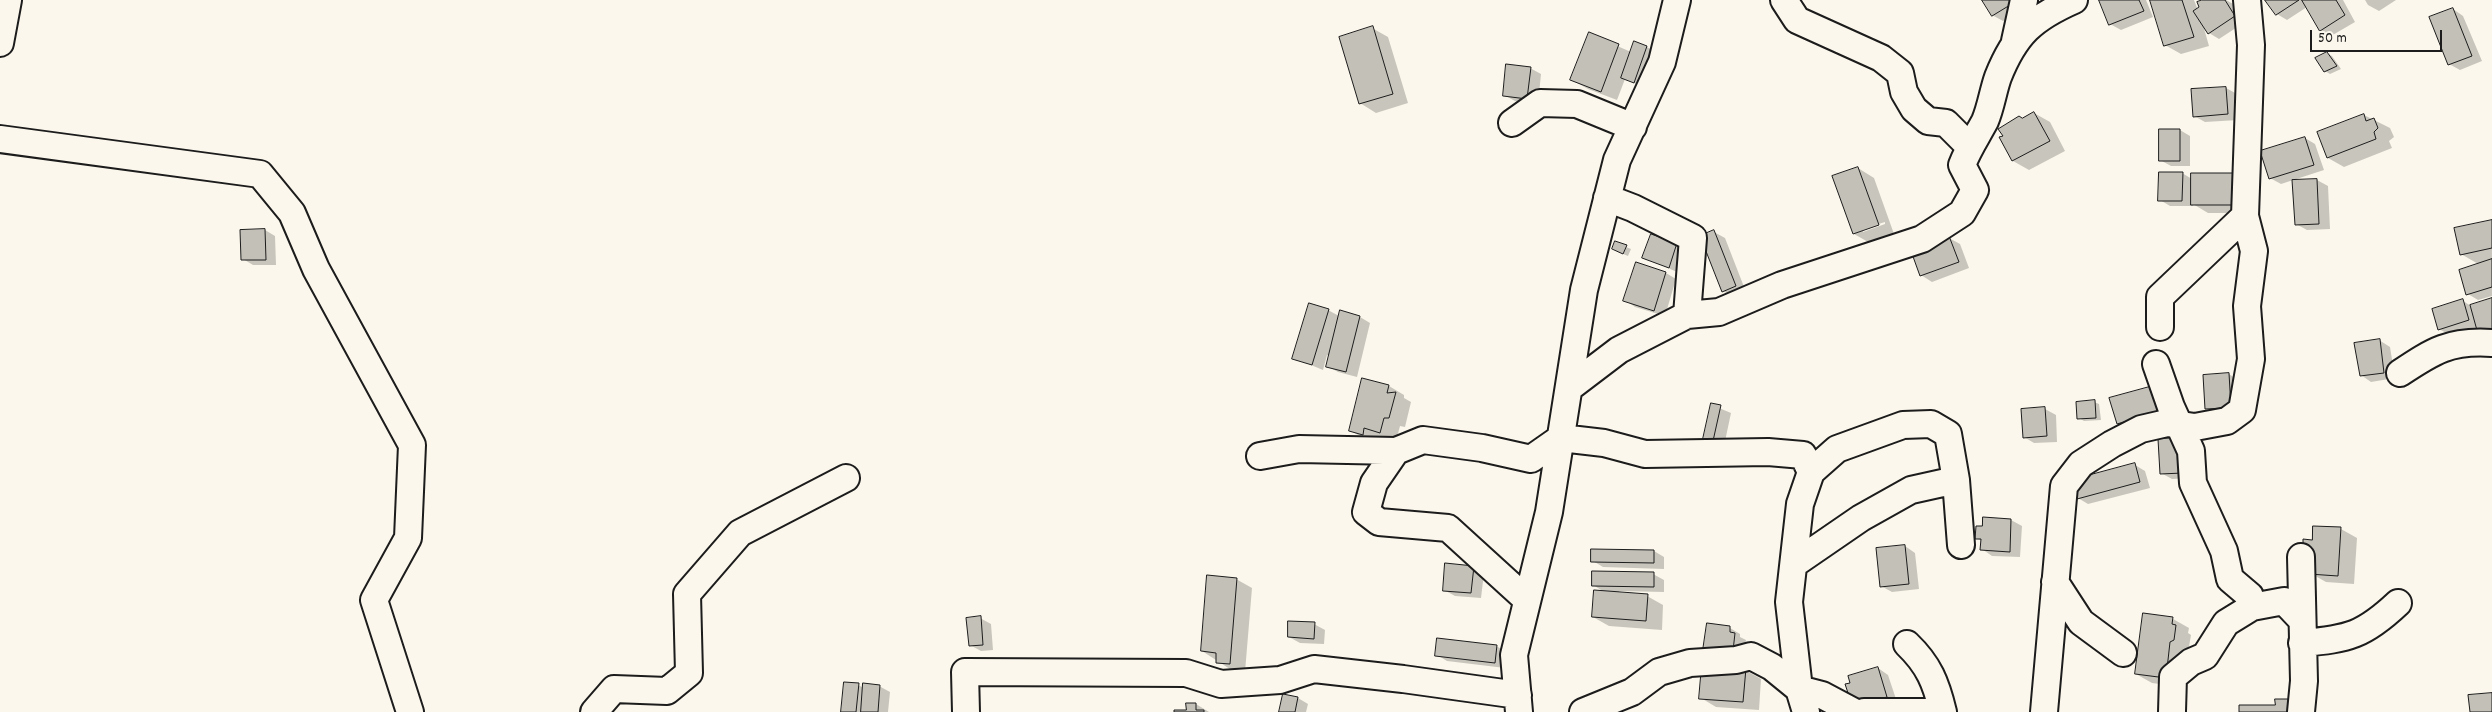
<!DOCTYPE html>
<style>
body{margin:0}
#map{position:relative;width:2492px;height:712px;overflow:hidden;background:#fbf7ec;font-family:Dekko,sans-serif}
canvas{display:block}
.scale{position:absolute;left:2310px;top:30px;width:132px;height:22px;box-sizing:border-box;border:2px solid #1c1c1c;border-top:0;padding-left:6px;font-size:15px;line-height:18px;white-space:nowrap;color:#1c1c1c;-webkit-text-stroke:4px #fbf7ec;paint-order:stroke}
</style>
<div id="map">
<canvas width="2492" height="712"></canvas>
<div class="scale">50 m</div>
</div>
<script>
const context = document.querySelector('canvas').getContext('2d');
context.lineJoin = 'round';
function fill(path, color) { context.fillStyle = color; context.fill(path, 'evenodd'); }
function strokePath(path, color, width, dash) { context.strokeStyle = color; context.lineWidth = width; context.lineCap = dash ? 'butt' : 'round'; context.setLineDash(dash || []); context.stroke(path); }
fill(new Path2D(`
 M1984,0L2025,8L2003,21L1992,15Z
 M2100,0H2146L2153,17L2121,30L2110,24Z
 M2151,0H2194L2198,10L2205,0H2226L2233,4L2245,22L2219,39L2209,33L2203,25L2209,46L2181,54L2165,45Z
 M2267,0H2343L2355,22L2331,36L2321,30L2307,7L2287,20L2277,14Z
 M2365,0H2396L2379,11L2368,5Z
 M2453,9L2463,16L2482,61L2460,70L2449,64Z
 M1372,28L1388,37L1408,103L1376,113L1360,103Z
 M1590,34L1631,52L1647,47L1657,53L1645,88L1625,79L1617,100L1588,89L1572,80Z
 M2327,53L2332,56L2341,69L2330,74L2325,71Z
 M1530,68L1541,74L1538,104L1515,101L1504,95Z
 M2226,88L2237,94L2238,120L2205,122L2194,116Z
 M2034,113L2050,122L2065,151L2029,170L2013,161L2001,138L2022,119Z
 M2364,115L2390,128L2394,137L2389,141L2392,148L2344,167L2328,158Z
 M2180,130L2190,136V166H2171L2160,160Z
 M2305,138L2315,144L2324,170L2281,184L2270,178Z
 M1858,168L1874,178L1894,234L1870,243L1854,234ZM1885,222V224L1863,232V229Z
 M2182,173L2192,179L2252,213H2208L2193,204V206H2170L2160,200Z
 M2317,180L2328,186L2330,229L2307,230L2296,224Z
 M2492,221V296L2478,300L2468,294L2480,265L2461,254Z
 M265,230L275,236L276,265H253L243,259Z
 M1714,232L1725,238L1746,292L1734,297L1723,291Z
 M1652,235L1687,251L1679,273L1644,257Z
 M1949,238L1960,244L1969,268L1932,282L1921,275Z
 M1626,247L1631,249L1628,256L1618,252Z
 M1666,273L1676,279L1665,316L1635,307L1625,300Z
 M2492,299L2478,327L2450,335L2439,329L2463,301L2471,306Z
 M1328,310L1339,316L1360,317L1370,323L1357,377L1338,372L1327,366L1330,356L1327,355L1323,370L1294,358Z
 M2379,340L2390,347L2395,378L2371,382L2361,375Z
 M2229,374L2239,381L2241,413L2217,415L2207,409Z
 M1389,386L1404,395V398L1411,402L1405,427L1400,426L1396,441L1380,437L1379,443L1367,440L1351,431Z
 M2094,402L2099,404L2101,420L2084,421L2079,418Z
 M1712,405L1731,413L1724,446L1704,438Z
 M2045,409L2056,415L2057,442L2034,443L2024,437Z
 M2180,439L2193,478L2172,479L2161,473Z
 M2135,465L2145,471L2150,488L2088,504L2078,498Z
 M2011,520L2022,526L2020,557L1992,556L1982,549V541L1976,538Z
 M2341,529L2357,538L2354,584L2326,582L2310,573L2314,541Z
 M1905,546L1915,553L1919,589L1892,592L1881,586Z
 M1654,551L1664,557V569L1603,567L1593,561Z
 M1473,567L1484,573L1481,598L1455,596L1444,590Z
 M1653,574L1664,580V592L1619,591V594L1647,596L1663,605L1662,630L1609,626L1593,617L1606,593L1593,585Z
 M1236,579L1252,588L1245,672L1233,671L1202,651Z
 M980,618L991,624L993,650L981,651L970,645Z
 M2173,619L2189,628L2188,633L2191,635L2182,687L2152,683L2136,674Z
 M1314,624L1325,630L1324,644L1300,643L1289,637Z
 M1730,628L1740,634V637L1746,640L1743,656L1714,663Z
 M1496,646L1507,652L1505,668L1447,661L1437,655Z
 M1878,668L1888,675L1897,702L1869,710L1851,683Z
 M1745,670L1761,679L1759,710L1716,707L1701,698Z
 M858,685L864,688L879,686L890,692L888,712H842Z
 M1298,698L1308,704L1306,712H1281Z
 M1196,704L1209,712H1176L1187,711Z`), '#0003');
const building = new Path2D(`
 M1982,0H2014L2015,2L1992,16Z
 M2099,0H2139L2144,11L2109,25Z
 M2150,0H2182L2194,37L2164,46Z
 M2202,0H2225L2235,16L2208,34L2193,11L2199,7L2197,2Z
 M2265,0H2299L2276,15Z
 M2302,0H2336L2345,15L2320,31Z
 M2453,8L2472,56L2448,65L2429,17Z
 M1373,26L1393,94L1359,104L1339,37Z
 M1589,32L1619,44L1601,92L1570,80Z
 M1634,41L1647,46L1634,83L1621,78Z
 M2327,52L2337,66L2324,72L2315,58Z
 M1506,64L1531,67L1527,99L1503,96Z
 M2226,87L2228,114L2193,117L2191,89Z
 M2034,112L2050,141L2012,161L1999,137L2003,136L1998,129L2019,116L2022,118Z
 M2364,114L2366,121L2374,118L2378,128L2374,132L2376,139L2327,158L2317,132Z
 M2159,129H2180V161H2159Z
 M2305,137L2314,165L2269,179L2260,151Z
 M1858,167L1879,225L1853,234L1832,176Z
 M2159,172H2183L2182,201H2158Z
 M2191,173H2236V205H2191Z
 M2317,179L2319,224L2295,225L2292,180Z
 M2492,220V248L2460,255L2454,228Z
 M265,229L266,260H241L240,230Z
 M1714,230L1736,286L1722,292L1700,236Z
 M1651,234L1677,243L1669,268L1642,258Z
 M1949,236L1959,262L1920,276L1911,251Z
 M1615,241L1627,245L1623,254L1612,249Z
 M2492,259V287L2466,295L2459,270Z
 M1636,262L1666,272L1654,311L1623,301Z
 M2492,298V330L2478,334L2470,305Z
 M2463,299L2469,320L2438,330L2432,309Z
 M1309,303L1329,309L1312,365L1292,359Z
 M1340,310L1360,316L1346,372L1326,367Z
 M2380,339L2384,373L2360,376L2354,343Z
 M2229,373L2231,408L2205,409L2203,375Z
 M1362,378L1389,385L1387,393L1396,392L1389,418H1384L1380,433L1364,428L1363,435L1349,431Z
 M2153,386L2161,411L2117,424L2109,398Z
 M2095,400L2096,418L2077,419L2076,402Z
 M1711,403L1721,405L1713,441L1703,439Z
 M2045,407L2047,436L2023,438L2021,409Z
 M2180,438L2183,473L2160,474L2158,439Z
 M2135,463L2140,482L2077,499L2072,480Z
 M1983,517L2011,519L2010,552L1980,550L1981,539H1975L1976,526H1982Z
 M2313,526L2341,527L2338,576L2309,574L2303,548V539L2312,540Z
 M1905,545L1909,584L1880,587L1876,548Z
 M1591,549L1654,550V563L1591,562Z
 M1445,563L1474,566L1471,593L1443,591Z
 M1592,571L1654,572V587L1592,586Z
 M1207,575L1237,578L1230,664L1216,663V653L1201,651Z
 M1594,590L1648,594L1646,621L1592,617Z
 M2143,613L2173,617L2172,624L2176,625L2174,640L2170,642L2166,678L2135,674Z
 M981,616L983,645L969,646L966,618Z
 M1288,621L1315,622L1314,639L1288,637Z
 M1707,623L1730,626V632L1735,633L1733,651L1702,657Z
 M1437,638L1497,645L1495,663L1435,656Z
 M1702,665L1746,668L1743,702L1699,699Z
 M1878,667L1887,697L1858,705L1851,702L1845,684L1850,683L1848,676Z
 M844,682L859,683L856,712H841Z
 M863,683L880,685L878,712H861Z
 M2492,693V712H2470L2468,695Z
 M1283,694L1298,697L1295,712H1279Z
 M2275,699H2292V712H2239V705H2275Z
 M1186,703H1196V710H1204V712H1174V710H1186Z`);
fill(building, '#c3c0b8');
strokePath(building, '#1c1c1c', 1);
const minor = new Path2D(`
 M1784,0L1797,20L1881,58L1900,73L1904,92L1914,109L1928,121L1946,123L1969,146
 M2015,41L2024,0
 M0,43L8,0
 M1512,123L1540,103L1577,104L1633,127
 M0,139L260,174L292,213L316,269L412,445L408,538L374,600L410,712
 M1607,198L1633,208L1693,238L1687,315
 M2160,327V297L2245,216
 M2156,364L2171,407L2191,451L2193,483L2224,551L2230,579L2250,596L2252,607
 M2400,373C2433,351 2450,340 2492,343
 M1569,388L1619,350L1687,315L1719,312L1782,285L1922,239L1962,213L1975,190L1962,165C1968,149 1977,136 1985,121C1991,107 1993,91 1998,77C2015,34 2033,18 2074,0
 M1396,451L1374,483L1366,512L1379,522L1448,528L1526,599
 M1260,456L1299,449L1396,451L1423,440L1482,448L1531,459L1561,438L1604,443L1645,454L1768,452L1803,455L1811,472L1800,504L1789,602L1799,689L1806,712
 M1811,472L1837,449L1903,425L1931,424L1948,434L1956,480L1961,545
 M1794,564L1861,518L1911,490L1956,480
 M2055,582L2081,622L2123,653
 M2302,643C2349,639 2364,635 2398,603
 M1907,644C1929,665 1936,683 1943,712
 M594,712L614,689L667,691L689,673L687,594L740,533L846,478
 M966,712L965,672L1186,673L1221,684L1280,680L1314,669L1403,679L1518,695
 M1519,712L1514,655L1549,512L1584,290L1617,160L1662,62L1677,0
 M1583,712L1632,692L1659,672L1690,663L1736,660L1751,656L1772,667L1799,689L1822,695L1854,712
 M1864,712H1943
 M2044,712L2064,486L2081,464L2112,444L2141,429L2167,423L2195,427L2227,421L2242,410L2251,359L2247,306L2254,251L2245,216L2251,45L2247,0
 M2172,712L2173,677L2191,662L2205,656L2226,623L2252,607L2284,601L2301,619
 M2301,712L2304,681L2301,557`);
strokePath(minor, '#1c1c1c', 30);
strokePath(minor, '#fbf7ec', 26);
</script>
